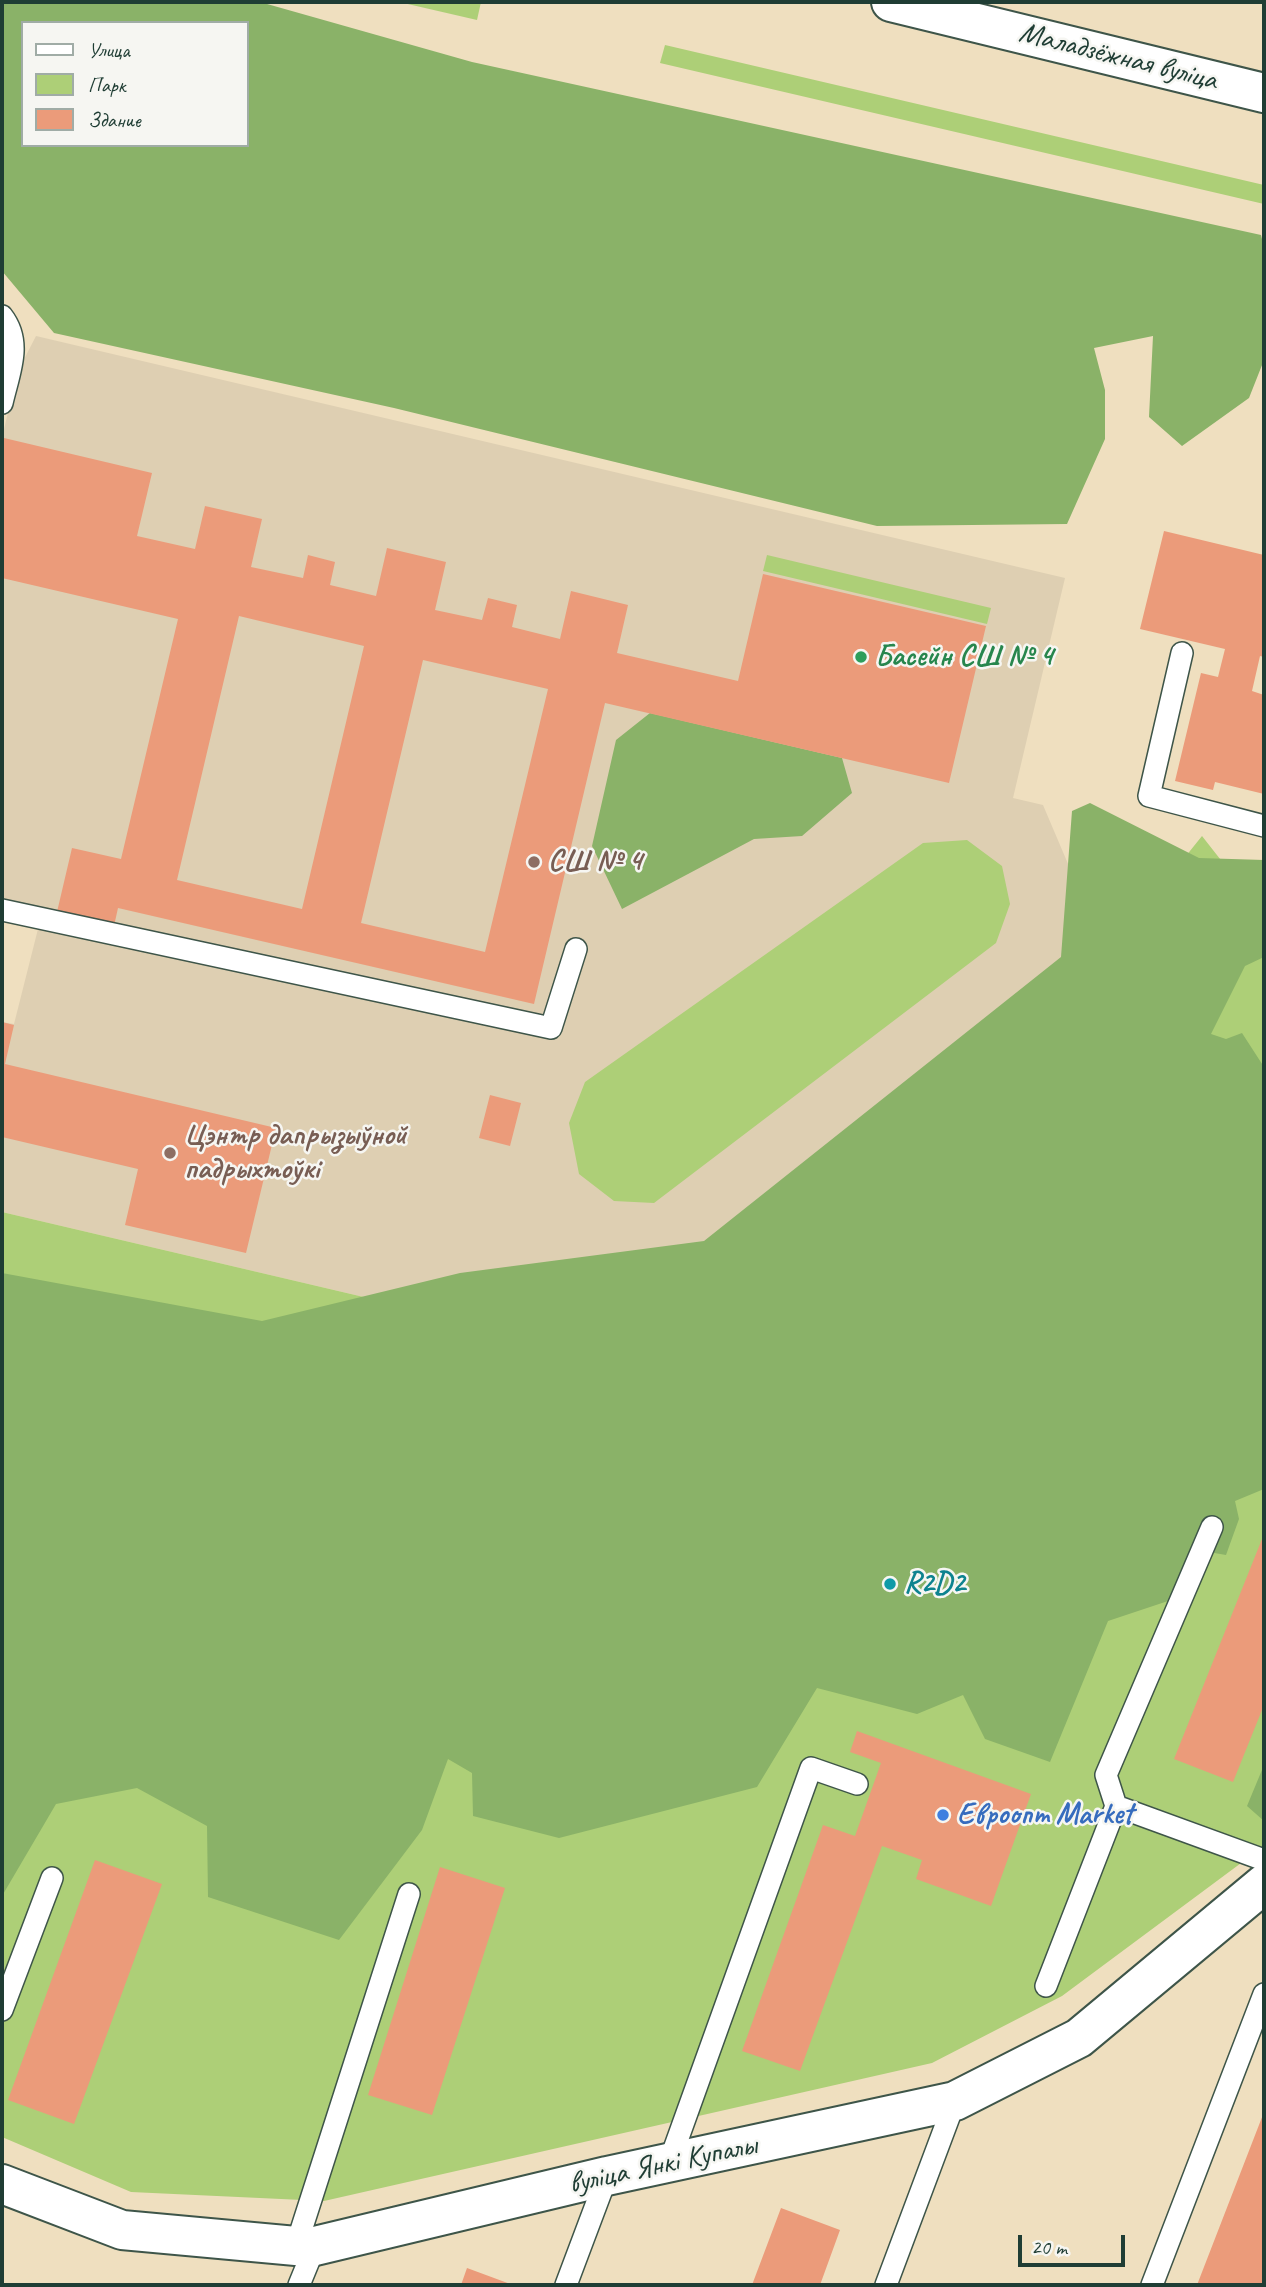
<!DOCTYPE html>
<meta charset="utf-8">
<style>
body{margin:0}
#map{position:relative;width:1266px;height:2287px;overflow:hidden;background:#efdfbf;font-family:Caveat,sans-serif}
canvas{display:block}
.frame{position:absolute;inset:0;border:4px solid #1f3d34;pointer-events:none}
.legend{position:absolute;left:21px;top:21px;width:228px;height:126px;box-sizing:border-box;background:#f6f6f2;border:2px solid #a0aca6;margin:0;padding:9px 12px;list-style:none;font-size:21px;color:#1f3d34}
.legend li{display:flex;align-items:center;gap:14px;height:35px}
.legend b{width:35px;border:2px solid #a0aca6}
.scale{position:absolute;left:1018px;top:2235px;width:107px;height:32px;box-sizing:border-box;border:4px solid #1f3d34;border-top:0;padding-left:9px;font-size:21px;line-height:24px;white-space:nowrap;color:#1f3d34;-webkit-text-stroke:5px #f6f6f2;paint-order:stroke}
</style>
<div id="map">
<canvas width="1266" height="2287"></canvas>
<div class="frame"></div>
<ul class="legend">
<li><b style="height:9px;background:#fff"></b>Улица</li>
<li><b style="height:19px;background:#adcf77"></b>Парк</li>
<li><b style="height:19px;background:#eb9b7a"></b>Здание</li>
</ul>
<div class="scale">20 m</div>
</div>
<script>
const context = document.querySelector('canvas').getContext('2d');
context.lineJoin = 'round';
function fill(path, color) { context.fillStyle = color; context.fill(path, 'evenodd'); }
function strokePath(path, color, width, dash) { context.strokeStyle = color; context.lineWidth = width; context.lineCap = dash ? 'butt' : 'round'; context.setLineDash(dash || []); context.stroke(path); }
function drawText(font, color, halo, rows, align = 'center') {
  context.font = font + ' Caveat,sans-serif'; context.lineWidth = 5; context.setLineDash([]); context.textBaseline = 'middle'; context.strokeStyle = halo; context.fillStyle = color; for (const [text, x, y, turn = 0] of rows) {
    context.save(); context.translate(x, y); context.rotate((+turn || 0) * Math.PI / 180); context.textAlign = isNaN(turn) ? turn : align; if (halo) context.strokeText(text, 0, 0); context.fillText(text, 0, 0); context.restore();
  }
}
fill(new Path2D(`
 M36,336L1065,578L1013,798L1043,805L1091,918L1116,943L636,1361L2,1212V1022L14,1024L38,929L2,921V438L17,373Z`), '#decfb2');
fill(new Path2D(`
 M399,2H481L477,20Z
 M665,45L1264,185V204L660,63Z
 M767,555L991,608L987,624L763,571Z
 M1202,836L1264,915V1039L1262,1041L1264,1044V1846L1062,1996L932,2063L324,2201L131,2192L2,2137V1212L636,1361L1116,943Z
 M967,840L1002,866L1010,904L996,943L654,1203L614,1201L579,1174L569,1123L585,1082L923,843Z`), '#adcf77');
fill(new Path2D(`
 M2,2H260L472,62L1261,235L1264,247V360L1249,398L1182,446L1149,417L1153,336L1094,348L1105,390V439L1067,524L877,526L394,408L54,333L2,271ZM23,23H247V145H23Z
 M650,713L842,758L852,793L802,836L754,839L622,909L592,846L616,740Z
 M1090,803L1199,858L1264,860V957L1245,966L1211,1034L1226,1039L1242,1033L1264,1067V1489L1235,1501L1239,1519L1226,1555L1191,1549L1189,1594L1108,1621L1050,1762L985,1739L963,1695L917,1714L817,1688L757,1787L559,1838L473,1816L472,1773L448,1759L422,1830L339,1940L208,1897L207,1826L137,1788L56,1804L2,1896V1273L262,1321L460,1273L704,1241L1061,957L1072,811Z
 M1264,1765V1821L1247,1806Z`), '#8ab268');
fill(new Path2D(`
 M4,438L152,473L137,536L195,549L205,506L262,519L251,567L303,578L308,555L335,562L330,585L376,596L387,548L446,562L435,610L482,620L488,598L517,605L512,627L560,639L571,591L628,605L617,653L738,681L763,574L986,626L949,783L605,703L534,1004L118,908L114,926L57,912L72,848L121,859L178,619L2,578V446ZM239,616L364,646L302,909L177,880ZM423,660L548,689L485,952L361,923Z
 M1164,531L1264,555V657L1260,656L1252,691L1264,695V794L1215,782L1213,790L1175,781L1201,673L1218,677L1225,649L1140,629Z
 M2,1022L14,1025L5,1064L276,1128L246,1253L125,1225L138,1169L2,1137Z
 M490,1095L521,1103L510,1146L479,1138Z
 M1264,1534V1705L1233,1782L1174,1759Z
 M857,1731L1031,1794L991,1906L916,1879L922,1860L882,1846L800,2071L742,2051L823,1825L855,1836L881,1763L850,1752Z
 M95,1860L162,1884L74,2124L8,2100Z
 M440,1867L505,1888L432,2115L368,2095Z
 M1264,2112L1263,2285H1197Z
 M781,2208L840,2230L820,2285H752Z
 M467,2268L513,2285H461Z`), '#eb9b7a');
const lane = new Path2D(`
 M2,316C23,343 9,372 2,403
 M1182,653L1149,796L1264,826
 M2,910L551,1028L576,949
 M1116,1806L1264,1860
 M1046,1986L1116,1806L1106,1775L1212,1527
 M2,2010L52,1878
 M669,2163L811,1768L857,1784
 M296,2246L409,1894
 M299,2285L315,2246
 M566,2285L607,2176
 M886,2285L955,2101
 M1152,2285L1264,1994`);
const street = new Path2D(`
 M2,2184L122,2230L296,2246H315L607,2176L955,2101L1079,2038L1264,1884`);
const secondary = new Path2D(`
 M891,2L1264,93`);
strokePath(lane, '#3e5549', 24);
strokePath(street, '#3e5549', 42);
strokePath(secondary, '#3e5549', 42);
strokePath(lane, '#fff', 21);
strokePath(street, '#fff', 38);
strokePath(secondary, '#fff', 38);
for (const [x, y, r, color] of [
 [861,657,7,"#2e9e5b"],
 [534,862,7,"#8d6e63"],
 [170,1153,7,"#8d6e63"],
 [890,1584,7,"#0f9aa8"],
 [943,1815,7,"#3f7fe0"]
]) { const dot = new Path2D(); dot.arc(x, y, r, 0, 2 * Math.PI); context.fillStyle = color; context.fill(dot); strokePath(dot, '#f6f6f2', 2.5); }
drawText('30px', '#1f3d34', '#f6f6f2', [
 ["Маладзёжная вуліца",1118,57,14],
 ["вуліца Янкі Купалы",663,2165,-12]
]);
drawText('bold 30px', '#27864d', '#f6f6f2', [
 ["Басейн СШ № 4",875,657]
], 'left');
drawText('bold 30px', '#785e54', '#f6f6f2', [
 ["СШ № 4",548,862],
 ["Цэнтр дапрызыўной",184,1136],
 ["падрыхтоўкі",184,1170]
], 'left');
drawText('bold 30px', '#0d838f', '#f6f6f2', [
 ["R2D2",904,1584]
], 'left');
drawText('bold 30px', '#366cbe', '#f6f6f2', [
 ["Евроопт Market",957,1815]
], 'left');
</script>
